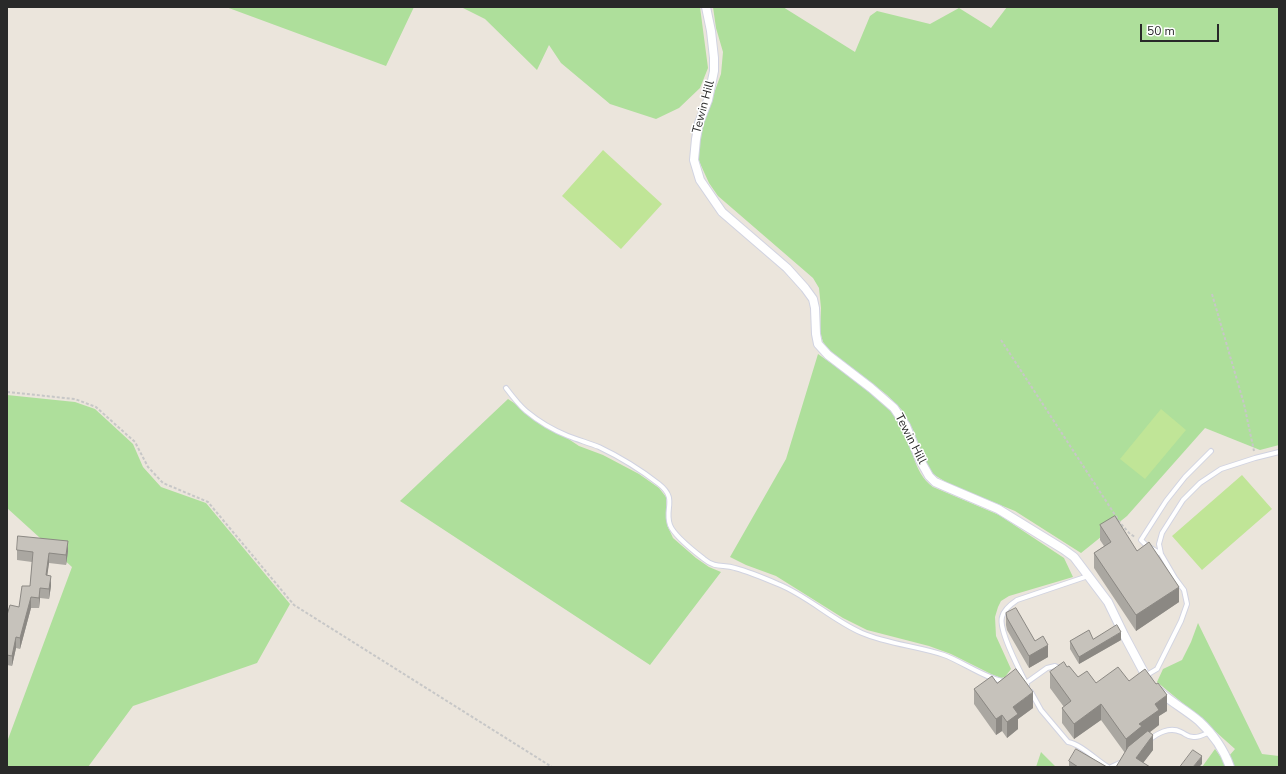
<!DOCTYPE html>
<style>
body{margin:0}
#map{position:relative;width:1286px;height:774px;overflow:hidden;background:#ebe5dc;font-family:"Nunito Sans",sans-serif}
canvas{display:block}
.frame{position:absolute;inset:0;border:8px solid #292929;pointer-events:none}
.scale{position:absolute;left:1140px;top:24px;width:79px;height:18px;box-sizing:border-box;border:2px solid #292929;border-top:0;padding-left:5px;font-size:12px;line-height:14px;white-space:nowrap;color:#292929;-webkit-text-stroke:3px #fff;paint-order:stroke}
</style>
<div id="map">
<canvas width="1286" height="774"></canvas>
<div class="frame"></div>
<div class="scale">50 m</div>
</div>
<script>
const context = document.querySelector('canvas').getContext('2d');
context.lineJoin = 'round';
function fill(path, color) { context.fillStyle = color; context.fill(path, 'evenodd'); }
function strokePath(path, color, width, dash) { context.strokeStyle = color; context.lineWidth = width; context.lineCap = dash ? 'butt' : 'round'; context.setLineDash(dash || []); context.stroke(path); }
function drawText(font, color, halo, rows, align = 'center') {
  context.font = font + ' "Nunito Sans",sans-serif'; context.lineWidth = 3; context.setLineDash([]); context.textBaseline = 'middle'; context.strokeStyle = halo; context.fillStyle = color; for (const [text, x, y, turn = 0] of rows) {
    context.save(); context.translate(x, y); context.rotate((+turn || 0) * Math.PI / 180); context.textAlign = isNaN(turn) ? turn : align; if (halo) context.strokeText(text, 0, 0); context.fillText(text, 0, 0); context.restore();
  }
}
fill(new Path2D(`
 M226,7H414L386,66Z
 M461,7H700L708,68L700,88L679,108L656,119L610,104L561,63L549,45L537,70L485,19Z
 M713,7H783L855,52L870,16L877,11L930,24L959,8L991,28L1007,7H1279V445L1260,450L1205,428L1127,516L1081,553L1015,511L949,484L933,474L925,461L913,430L902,410L887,395L831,352L823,342L820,332L821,308L819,288L813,278L718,196L709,183L699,161L698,147L702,126L721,74L723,52L716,28Z
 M818,354C846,374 880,393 900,423C913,443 912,472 933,487L999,515L1064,558L1073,577L1009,596L1001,601L998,607L995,617L996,636L1011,669L1005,677L1001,678L991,674L951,654L929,646L867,630L843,618L776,576L746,565L730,557L786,459Z
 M7,395L75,402L95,409L133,444L143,467L161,487L206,503L290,604L257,663L133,706L88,767H7V742L72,567L7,508Z
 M508,399L579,446L603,455L639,474L659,488L666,497L667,525L673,538L696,558L709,567L721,572L650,665L400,501Z
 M1198,623L1262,754L1279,756V767H1234L1229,756L1235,749L1197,715L1157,682L1163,669L1182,660L1191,642Z
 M1215,749L1223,760L1226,767H1202Z
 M1041,752L1056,767H1036Z`), '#aedf9b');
fill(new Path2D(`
 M603,150L662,204L621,249L562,196Z
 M1161,409L1186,430L1145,479L1120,459Z
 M1242,475L1272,509L1202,570L1172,536Z`), '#c0e597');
const service = new Path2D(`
 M506,388C512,396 519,405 526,411C538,421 553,430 568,436C578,440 589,443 599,447C620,457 641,470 659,484C678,499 664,508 670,525C674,536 695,552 704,559C716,569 723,564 735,568C750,572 764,578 778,584C808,596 832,620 862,633C888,644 917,646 944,655C959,660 992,682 1005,681
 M1161,554L1146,545L1141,540L1166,501L1185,477L1211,451
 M1145,676L1157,669L1181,621L1187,604L1184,590L1175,578L1161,554L1159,544L1162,533L1183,500L1200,483L1221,469L1255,458L1279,452
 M1026,683L1047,668L1055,666L1061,669
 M1027,685C1020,671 998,630 1002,617C1004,609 1011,604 1017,600L1088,576
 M1031,692L1041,710L1068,742C1081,744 1096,760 1108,767
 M1149,740C1157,734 1169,726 1181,732C1186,734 1188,738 1195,737C1200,737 1205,734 1210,732
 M1111,767L1122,762`);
const minor = new Path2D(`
 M706,7L711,31L714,58V71L708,100L699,123L696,139L694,160L700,180L722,212L787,268L805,288L813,299L815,308L816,334L818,344L828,355L871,388L894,408L906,426L920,460L929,476L935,482L944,486L998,509L1063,549L1074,557L1108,602L1124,635L1148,680
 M1159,691C1171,702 1186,710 1199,721C1212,733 1224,750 1230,767`);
strokePath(service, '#d1d3e1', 6);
strokePath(minor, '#d1d3e1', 10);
strokePath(new Path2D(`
 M1212,294L1244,404L1254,451
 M1001,340L1121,524L1130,534L1135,537
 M7,392L75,399L96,407L135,442L148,467L163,483L208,502L294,605L552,767`), '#c7c7c7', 2, [3, 2]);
strokePath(service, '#fff', 4);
strokePath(minor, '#fff', 8);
fill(new Path2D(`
 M1100,525L1137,551L1179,602L1136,631L1094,568V553L1104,546L1100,540Z
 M17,550L68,551L66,565L49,563L47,575L51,586L49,599L40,598L39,608H31L20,649L16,648L12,666L7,665V615L19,607L30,586L32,562L17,560Z
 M1006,613L1035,641L1048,657L1029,668L1007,630L1006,625Z
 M1093,639L1121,640L1079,664L1070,649V641Z
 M1067,667L1078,677L1096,683L1129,681L1167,711L1159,716V725L1149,733L1153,750L1143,763L1125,753L1101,720L1074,739L1062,723V708L1064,707L1050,688V672Z
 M997,683L1033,708L1018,719V729L1007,738L1002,731L996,735L974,704V689Z
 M1069,761L1107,767H1069Z`), '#aaa7a1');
fill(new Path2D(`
 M68,541V551L66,565V555Z
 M49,553V563L46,585V575Z
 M51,576V586L49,599V589Z
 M1179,587V602L1136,631V615Z
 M40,588V598L39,608V598Z
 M31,597V608L20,649V638Z
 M1121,632V640L1079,664V657Z
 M16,637V648L12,666V656Z
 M1048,645V657L1029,668V656Z
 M1033,692V708L1018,719V729L1007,738V722L1013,707Z
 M1167,695V711L1159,716V725L1142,738L1126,754V739L1139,724L1155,704Z
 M1101,704V720L1074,739V724Z
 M1002,715V731L996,735V719Z
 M1153,735V750L1140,767L1136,758Z
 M1202,756V764L1199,767H1193Z`), '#8b8883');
const building = new Path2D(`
 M1115,516L1137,551L1149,542L1179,587L1136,615L1094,553L1111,542L1100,525Z
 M18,536L68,541L66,555L49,553L46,575L51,576L49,589L40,588L39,598L31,597L20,638L16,637L12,656L7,655V615L10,605L19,607L22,586H30L33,552L17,550Z
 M1016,608L1035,641L1043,636L1048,645L1029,656L1007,618L1006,613Z
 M1117,625L1121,632L1079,657L1070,641L1089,630L1093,639Z
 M1064,662L1067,667L1069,666L1078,677L1087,671L1096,683L1118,667L1129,681L1145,669L1156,684L1158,683L1167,695L1155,704L1159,710L1139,724L1142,726L1126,739L1101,704L1074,724L1062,708L1071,701L1050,672Z
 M1016,669L1033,692L1013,707L1018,714L1007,722L1002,715L996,719L974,689L992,676L997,683Z
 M1148,731L1153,735L1136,758L1150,767H1116L1128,747Z
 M1076,749L1107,767H1078L1069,761Z
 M1193,750L1202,756L1193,767H1180Z`);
fill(building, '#c6c2bb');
strokePath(building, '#8b8883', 1);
drawText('12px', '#292929', '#fff', [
 ["Tewin Hill",704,107,-75],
 ["Tewin Hill",910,439,63]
]);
</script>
